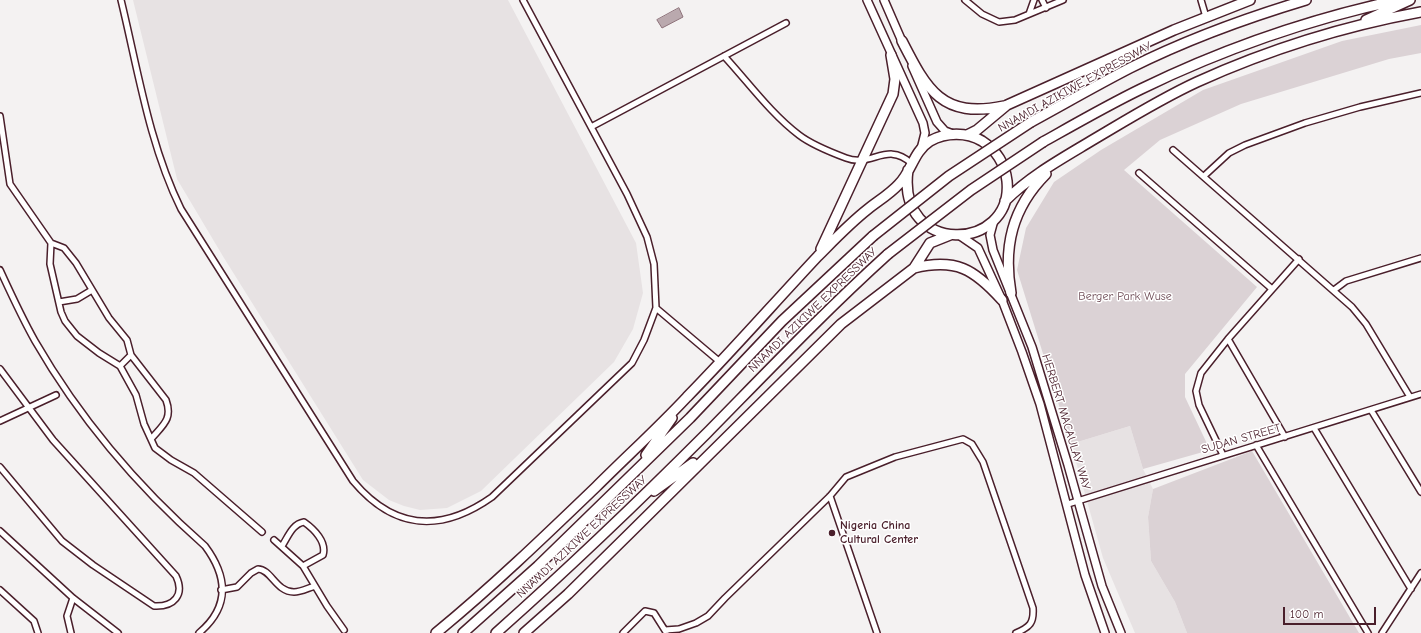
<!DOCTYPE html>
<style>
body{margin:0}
#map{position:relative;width:1421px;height:633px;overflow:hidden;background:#f4f2f2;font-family:"Comic Neue",sans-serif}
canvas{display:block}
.scale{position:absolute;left:1283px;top:607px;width:93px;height:18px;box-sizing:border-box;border:2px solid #4a1f2b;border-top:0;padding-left:5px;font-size:12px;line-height:14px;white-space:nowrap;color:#4a1f2b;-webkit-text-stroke:3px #fff;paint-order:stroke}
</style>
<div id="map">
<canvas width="1421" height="633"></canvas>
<div class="scale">100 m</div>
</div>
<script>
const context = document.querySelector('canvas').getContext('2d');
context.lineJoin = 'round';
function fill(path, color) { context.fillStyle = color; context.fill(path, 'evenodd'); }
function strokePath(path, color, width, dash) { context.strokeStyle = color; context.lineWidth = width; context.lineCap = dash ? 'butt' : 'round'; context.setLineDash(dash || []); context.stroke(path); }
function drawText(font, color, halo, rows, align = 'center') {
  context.font = font + ' "Comic Neue",sans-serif'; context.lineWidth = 3; context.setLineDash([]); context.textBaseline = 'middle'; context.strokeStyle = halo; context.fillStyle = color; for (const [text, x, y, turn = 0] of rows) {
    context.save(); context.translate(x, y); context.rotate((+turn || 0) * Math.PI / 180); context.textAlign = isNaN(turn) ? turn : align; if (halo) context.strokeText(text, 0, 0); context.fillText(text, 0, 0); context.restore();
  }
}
fill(new Path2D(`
 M133,0H508L636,243L643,293L633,329L614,362L481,491L447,508L420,510L404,506L389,500L363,480L224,258L177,179Z
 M1130,426L1143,469L1153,489L1148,517L1151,561L1175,602L1187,633H1135L1103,558L1071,444Z`), '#e7e2e3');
fill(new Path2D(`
 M1421,25V53L1389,59L1241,104L1160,140L1124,170L1257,287L1185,374V397L1210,450L1143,469L1130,426L1071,444L1017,270L1026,228L1054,182L1101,150L1203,90L1342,41Z
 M1252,451L1359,633H1187L1175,602L1151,561L1148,517L1153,489Z`), '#dbd2d5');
const water = new Path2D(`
 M679,8L683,17L662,28L657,20Z`);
fill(water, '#baa9ae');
strokePath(water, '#8d727a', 1);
const street = new Path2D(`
 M121,0C138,70 149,144 181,209L353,481C394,530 441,533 492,497L632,363L644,340L656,308L654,264L647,237L627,194L523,0
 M965,0L982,14L999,22L1015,20L1063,0
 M1042,0L1046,8
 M1201,0L1206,17
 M1029,14L1034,0
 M724,56C748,82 771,114 799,135C812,145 830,152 846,158C871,168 887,141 911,163
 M0,116L10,184L51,243L64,248L76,263L109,318L127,340L131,355L120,366
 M591,127L786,23
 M1173,150L1352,307L1366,324L1410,397
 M1139,173L1272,289
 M1204,176L1229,153L1245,145L1305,123L1360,107L1421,93
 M51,243L50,264L61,312L65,321L77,336L99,353L120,366L136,395L144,424L155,448L171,460L194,473L262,532
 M0,270C11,294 22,318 35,341C80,419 138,487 205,546C228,577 230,607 199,633
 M1334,290L1346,281L1421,258
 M59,302L77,299L92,290
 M656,308L720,362
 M1228,339L1285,437
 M131,355L166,400C173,419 163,425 151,439
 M0,369L53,440L176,576C185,595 174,607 154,606L93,565L62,541L0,467
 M1371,410L1421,492
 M0,421L56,395
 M1314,428L1411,589
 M1256,445L1368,633
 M1223,455L1199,405L1196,391L1201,373L1228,339L1299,259
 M830,496L877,633
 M1068,504L1421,394
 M0,531L73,598L118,633
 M274,540L303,566L327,606L344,630
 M282,546C288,537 292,524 304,522C314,529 327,542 323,555L303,566
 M0,590L34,621L38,633
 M221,590L237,587L251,573L258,569C271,569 276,592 294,592C301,592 308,588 315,586
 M665,630L679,629L696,623L708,616L725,598L830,496L846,477L895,457L963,439L972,444L983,462L1033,608C1034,623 1030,627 1016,633
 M71,633L67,616L73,598
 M623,633L645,611L654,613L666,632
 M1382,633L1421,573`);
const secondary = new Path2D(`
 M867,0L923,123L925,133L921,149
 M884,0L904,46
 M912,66L937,122L945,131L953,134
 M994,220L990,235L993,250L1032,347L1068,465L1102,586L1121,633
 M959,235L978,248L1002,300L1022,352L1040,404L1085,575L1105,633`);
const highway = new Path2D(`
 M1366,20L1410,0
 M902,41C927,90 942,119 1004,106
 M1031,122C1064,104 1097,85 1130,68C1186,40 1246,18 1306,0
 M967,135L977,130L1007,105L1174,30L1250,0
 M1043,142C1075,124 1108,105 1141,89C1223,49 1310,19 1398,0
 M1005,201C1030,176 1061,159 1091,141C1125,121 1160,99 1197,82C1268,50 1344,26 1421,12
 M821,249L893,94L895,79L891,55
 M914,268C956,258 974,269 1002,300
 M1011,293C1003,247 1012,208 1046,174
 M646,455L672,418
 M654,491L693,463
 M436,633C492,587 544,537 596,487C626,457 658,428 687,397C732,351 774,303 818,256C834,240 850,223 868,209C878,201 890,194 899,184C912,171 913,152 930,141C946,132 967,132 982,141C996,150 1005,164 1007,181C1014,252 896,257 908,170
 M463,633L538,566L690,418L782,321L873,236
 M496,633C568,569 638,502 707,433C766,373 825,311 888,254
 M524,633L568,594L632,531L841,324L914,268L930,243L950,235`);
strokePath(street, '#4a1f2b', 8);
strokePath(secondary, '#4a1f2b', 10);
strokePath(highway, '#4a1f2b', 12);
strokePath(street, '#fff', 5);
strokePath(secondary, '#fff', 7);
strokePath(highway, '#fff', 9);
const highwayBridge = new Path2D(`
 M873,236L949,176L1031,122
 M888,254L971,190L1043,142`);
strokePath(highwayBridge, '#4a1f2b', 12, []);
strokePath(highwayBridge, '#fff', 9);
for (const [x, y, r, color] of [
 [832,533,4,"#4a1f2b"]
]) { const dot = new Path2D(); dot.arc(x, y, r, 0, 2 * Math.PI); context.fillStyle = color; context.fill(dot); strokePath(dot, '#fff', 1.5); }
drawText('12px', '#4a1f2b', '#fff', [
 ["NNAMDI AZIKIWE EXPRESSWAY",1075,87,-29],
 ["NNAMDI AZIKIWE EXPRESSWAY",813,310,-44],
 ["HERBERT MACAULAY WAY",1066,422,73],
 ["SUDAN STREET",1241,439,-16],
 ["NNAMDI AZIKIWE EXPRESSWAY",582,537,-43]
]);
drawText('12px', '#6e4c56', '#fff', [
 ["Berger Park Wuse",1125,297]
]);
drawText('bold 12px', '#4a1f2b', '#fff', [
 ["Nigeria China",840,526],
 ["Cultural Center",840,540]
], 'left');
</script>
